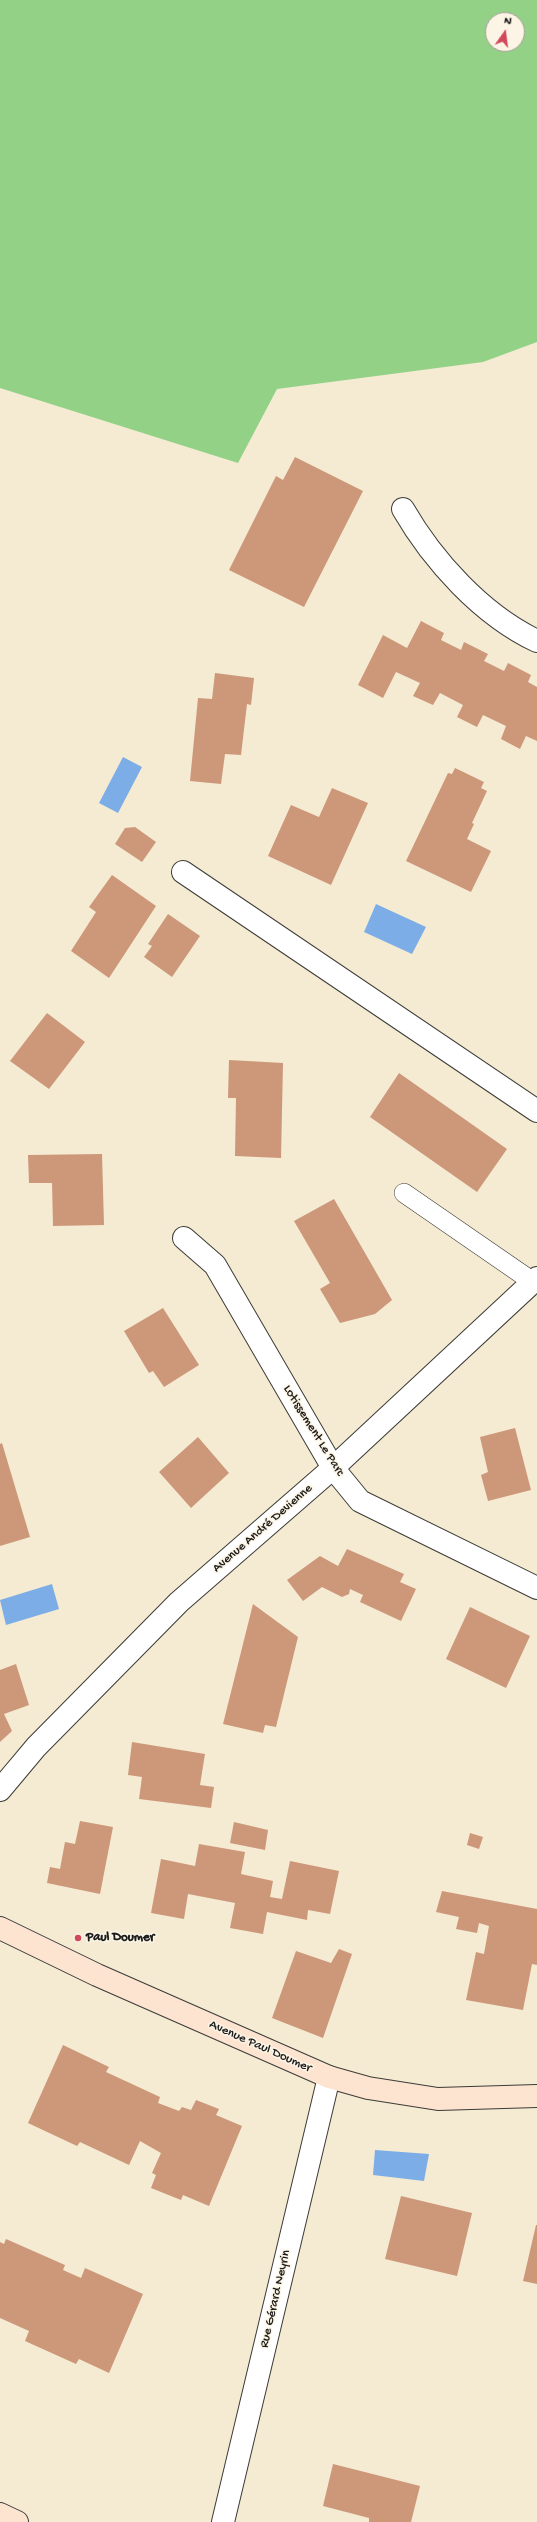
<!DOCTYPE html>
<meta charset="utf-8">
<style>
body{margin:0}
#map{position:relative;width:537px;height:2522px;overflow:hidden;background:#f4ebd2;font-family:"Gochi Hand",sans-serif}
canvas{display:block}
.north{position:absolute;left:485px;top:12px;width:40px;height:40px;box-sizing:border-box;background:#fcf5e5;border:1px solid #a29e95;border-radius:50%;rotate:14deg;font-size:11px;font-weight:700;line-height:16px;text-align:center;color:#1c1c1c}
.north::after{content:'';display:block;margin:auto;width:14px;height:18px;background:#d1495b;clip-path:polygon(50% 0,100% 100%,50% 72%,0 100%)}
</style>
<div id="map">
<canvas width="537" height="2522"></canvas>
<div class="north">N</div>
</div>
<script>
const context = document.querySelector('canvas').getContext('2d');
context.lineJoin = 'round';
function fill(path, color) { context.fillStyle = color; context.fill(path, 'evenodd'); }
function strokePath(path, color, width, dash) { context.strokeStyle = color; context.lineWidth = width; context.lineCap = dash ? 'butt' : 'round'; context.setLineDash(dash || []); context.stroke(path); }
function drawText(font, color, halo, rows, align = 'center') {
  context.font = font + ' "Gochi Hand",sans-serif'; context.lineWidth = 3; context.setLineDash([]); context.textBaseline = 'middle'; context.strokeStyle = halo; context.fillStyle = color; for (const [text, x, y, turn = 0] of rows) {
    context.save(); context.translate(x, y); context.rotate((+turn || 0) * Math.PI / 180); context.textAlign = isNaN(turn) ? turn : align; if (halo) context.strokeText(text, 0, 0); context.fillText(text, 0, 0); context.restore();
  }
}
fill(new Path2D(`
 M0,0H537V342L483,362L277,389L238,463L0,388ZM493,20H517V44H493Z`), '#93d187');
fill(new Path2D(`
 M123,757L142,767L118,813L99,803Z
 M376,904L426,927L412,954L364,932Z
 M52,1584L59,1609L6,1625L0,1600Z
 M375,2150L429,2154L424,2181L373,2175Z`), '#7cade7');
fill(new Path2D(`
 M295,457L363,491L304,607L229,570L276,476L283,480Z
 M421,621L444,633L441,640L461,650L464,642L488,654L484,661L504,671L508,663L531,675L528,682L537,687V741L526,736L520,749L501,739L506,726L483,715L477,727L457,717L463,705L440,693L433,705L413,696L420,683L396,672L383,698L358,685L383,635L407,648Z
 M215,673L254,678L251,705L247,704L241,755L225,754L221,784L190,781L198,698L212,699Z
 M455,768L484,782L481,788L487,791L472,823L474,824L467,839L491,851L471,892L406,861L448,773L452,774Z
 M332,788L368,803L331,885L268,856L291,805L319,817Z
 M135,827L156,842L142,862L115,844L125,828Z
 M112,875L156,906L109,978L71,951L96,912L89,907Z
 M168,914L200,936L172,977L144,957L152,946L148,944Z
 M47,1013L85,1042L49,1089L10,1061Z
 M229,1060L283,1063L281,1158L235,1156L236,1098H228Z
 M399,1073L507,1149L477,1192L370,1117Z
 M102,1154L104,1225L53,1226L52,1183H29L28,1155Z
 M334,1199L392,1300L375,1314L340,1323L320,1289L330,1283L294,1221Z
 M163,1308L199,1365L164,1387L153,1371L149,1373L124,1331Z
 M515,1428L531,1490L488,1501L481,1475L488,1472L480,1437Z
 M198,1437L229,1473L191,1508L159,1472Z
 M2,1443L30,1537L0,1546V1444Z
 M347,1549L404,1574L400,1582L416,1589L401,1621L360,1602L363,1595L350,1589L349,1594L342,1597L322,1587L303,1601L287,1580L320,1556L338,1566Z
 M253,1604L298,1637L276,1727L265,1725L263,1733L223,1724Z
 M470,1607L530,1636L506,1688L446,1659Z
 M16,1664L29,1705L4,1714L12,1731L0,1742V1670Z
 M132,1742L205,1754L200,1785L214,1787L211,1808L139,1799L142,1777L128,1775Z
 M80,1821L113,1827L100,1894L47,1883L50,1867L60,1869L65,1842L75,1844Z
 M234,1822L268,1830L265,1850L230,1843Z
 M470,1833L483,1837L479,1849L467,1845Z
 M199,1844L245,1852L241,1874L273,1881L270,1897L282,1899L290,1861L339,1871L330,1914L308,1910L307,1920L267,1912L263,1934L230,1928L235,1903L188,1894L184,1919L151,1913L161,1859L195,1866Z
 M442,1891L537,1909V1965L532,1964L523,2010L466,2000L476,1952L484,1954L489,1926L479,1923L477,1933L456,1929L459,1917L436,1912Z
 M339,1949L352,1954L323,2038L272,2018L296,1951L331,1963Z
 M63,2045L109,2067L106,2072L160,2097L158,2103L179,2111L182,2107L191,2110L196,2100L219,2109L216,2115L242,2126L209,2206L183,2195L181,2200L151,2188L156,2175L152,2173L161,2153L140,2141L129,2165L80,2142L77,2146L28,2123Z
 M401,2196L472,2213L457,2276L385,2259Z
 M536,2225H537V2284L523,2281Z
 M6,2239L65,2265L63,2270L81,2278L85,2268L143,2294L109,2373L79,2359L76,2364L25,2341L29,2331L0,2318V2242L4,2244Z
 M333,2464L420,2486L411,2522H369V2518L323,2506Z`), '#cd977a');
const service = new Path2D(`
 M404,1193L533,1282`);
const minor = new Path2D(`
 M403,509C433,561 482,615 537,641
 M183,872L537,1111
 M184,1238L215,1265L333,1468L360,1501L537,1588
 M223,2522L329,2077`);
const tertiary = new Path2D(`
 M0,1790L36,1747L179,1602L333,1468L537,1278`);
const secondary = new Path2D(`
 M0,1928L97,1975L329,2077L368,2088L438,2099L537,2096
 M0,2514L17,2522`);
strokePath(service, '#3c3b37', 20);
strokePath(minor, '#3c3b37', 24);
strokePath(tertiary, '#3c3b37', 24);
strokePath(secondary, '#3c3b37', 24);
strokePath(service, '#fff', 19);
strokePath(minor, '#fff', 22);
strokePath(tertiary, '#fff', 22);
strokePath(secondary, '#fde4d1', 22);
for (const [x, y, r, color] of [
 [78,1938,4,"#d1495b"]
]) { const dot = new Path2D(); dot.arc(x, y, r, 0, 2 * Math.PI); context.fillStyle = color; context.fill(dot); strokePath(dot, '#fcf5e5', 1.5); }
drawText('13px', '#1c1c1c', '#fcf5e5', [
 ["Lotissement Le Parc",313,1431,58],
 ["Avenue André Devienne",263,1529,-41],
 ["Avenue Paul Doumer",260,2047,24],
 ["Rue Gérard Neyrin",276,2299,-77]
]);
drawText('bold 13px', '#1c1c1c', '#fcf5e5', [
 ["Paul Doumer",86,1938]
], 'left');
</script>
